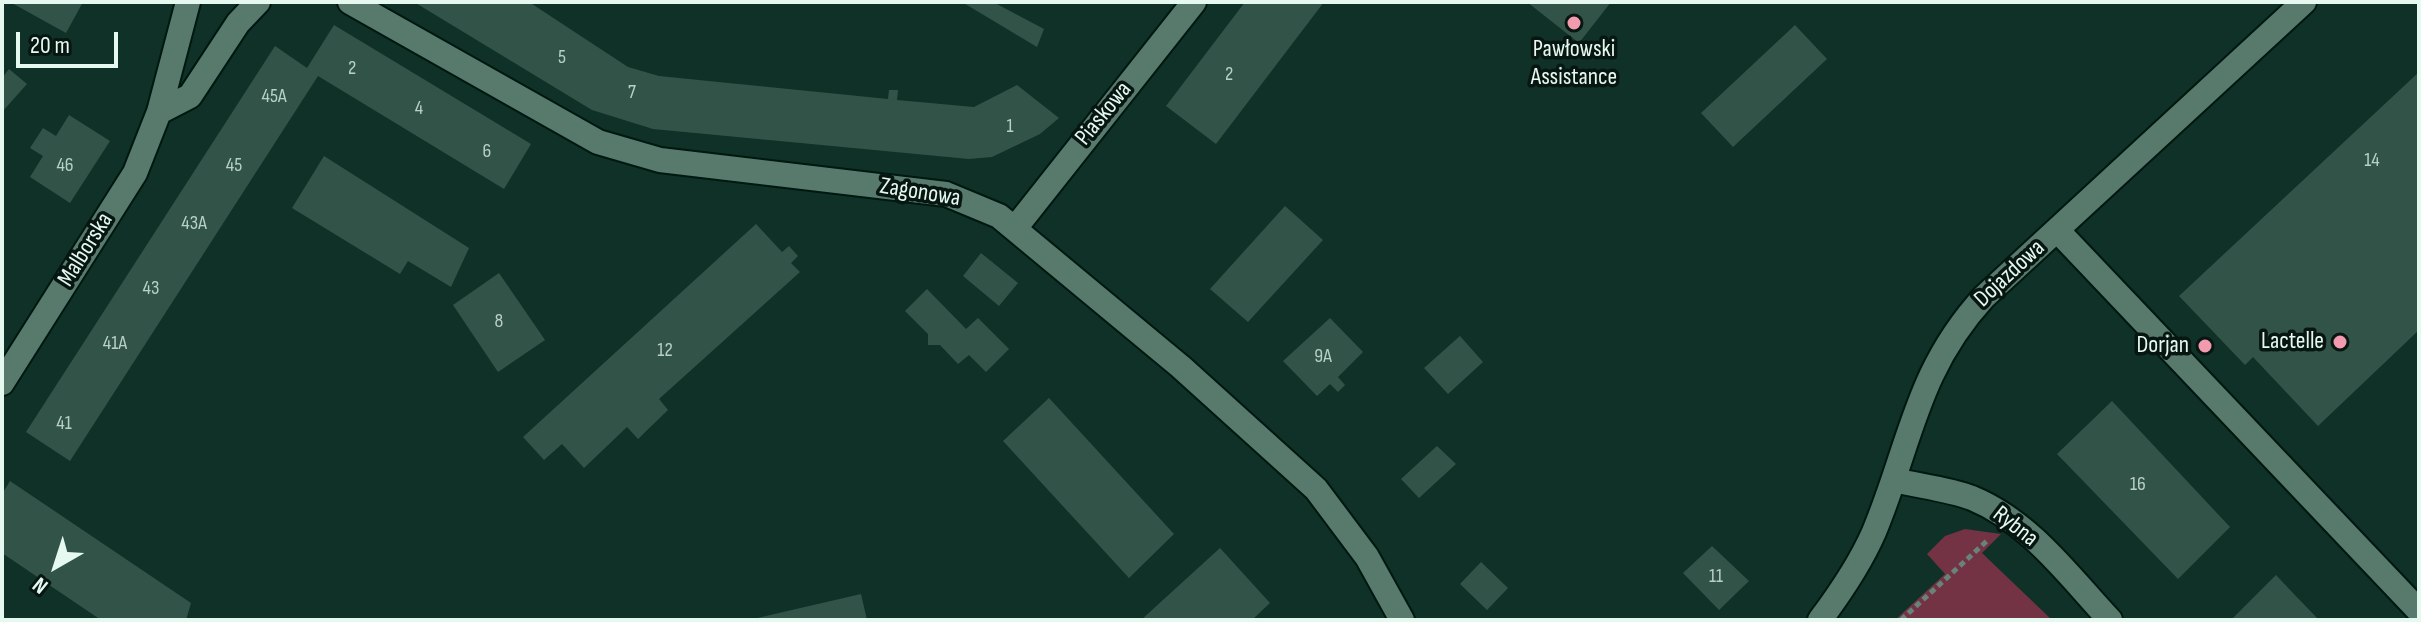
<!DOCTYPE html>
<meta charset="utf-8">
<style>
body{margin:0}
#map{position:relative;width:2421px;height:622px;overflow:hidden;background:#0f3127;font-family:"Sofia Sans Condensed",sans-serif}
canvas{display:block}
.frame{position:absolute;inset:0;border:4px solid #e6f9f1;pointer-events:none}
.north{position:absolute;left:16px;top:526px;width:80px;height:80px;-webkit-text-stroke:6px #081611;paint-order:stroke;rotate:219deg;font-size:22px;font-weight:700;line-height:32px;text-align:center;color:#e6f9f1}
.north::after{content:'';display:block;margin:auto;width:28px;height:36px;background:#e6f9f1;clip-path:polygon(50% 0,100% 100%,50% 72%,0 100%)}
.scale{position:absolute;left:16px;top:32px;width:102px;height:36px;box-sizing:border-box;border:4px solid #e6f9f1;border-top:0;padding-left:10px;font-size:24px;line-height:28px;white-space:nowrap;color:#e6f9f1;-webkit-text-stroke:6px #081611;paint-order:stroke}
</style>
<div id="map">
<canvas width="2421" height="622"></canvas>
<div class="frame"></div>
<div class="north">N</div>
<div class="scale">20 m</div>
</div>
<script>
const context = document.querySelector('canvas').getContext('2d');
context.lineJoin = 'round';
function fill(path, color) { context.fillStyle = color; context.fill(path, 'evenodd'); }
function strokePath(path, color, width, dash) { context.strokeStyle = color; context.lineWidth = width; context.lineCap = dash ? 'butt' : 'round'; context.setLineDash(dash || []); context.stroke(path); }
function drawText(font, color, halo, rows, align = 'center') {
  context.font = font + ' "Sofia Sans Condensed",sans-serif'; context.lineWidth = 7; context.setLineDash([]); context.textBaseline = 'middle'; context.strokeStyle = halo; context.fillStyle = color; for (const [text, x, y, turn = 0] of rows) {
    context.save(); context.translate(x, y); context.rotate((+turn || 0) * Math.PI / 180); context.textAlign = isNaN(turn) ? turn : align; if (halo) context.strokeText(text, 0, 0); context.fillText(text, 0, 0); context.restore();
  }
}
fill(new Path2D(`
 M1965,529L2001,534L1982,553L2052,620H1895L1945,574L1927,554L1945,536Z`), '#733344');
fill(new Path2D(`
 M10,2H83L66,33Z
 M414,2H529L628,67L659,76L888,99L889,90H898L897,100L974,107L1017,85L1059,118L1040,134L992,157L969,159L653,129L592,110Z
 M962,2H993L1044,29L1037,47Z
 M1245,2H1324L1216,144L1166,106Z
 M1527,2H1611L1579,43Z
 M334,25L531,144L504,189L318,76L70,461L26,432L275,46L307,68Z
 M1795,25L1827,59L1733,147L1701,113Z
 M9,69L27,84L2,112V78Z
 M2419,72V330L2318,426L2253,357L2245,365L2179,296Z
 M69,115L110,141L70,203L30,177L43,156L30,148L43,128L56,136Z
 M324,156L469,248L451,287L408,261L400,274L292,208Z
 M1285,206L1323,240L1248,322L1210,289Z
 M756,224L782,252L789,246L798,256L791,263L800,272L659,399L668,410L638,439L627,427L584,468L562,444L544,460L523,437Z
 M981,253L1018,283L999,306L963,276Z
 M499,273L545,340L498,372L453,305Z
 M927,289L966,329L978,318L1009,349L986,372L969,355L958,364L940,345H928V334L905,311Z
 M1330,318L1363,352L1338,377L1345,385L1338,392L1330,384L1317,396L1283,361Z
 M1460,336L1483,362L1448,394L1424,368Z
 M1049,398L1174,534L1129,578L1003,441Z
 M2112,401L2230,527L2178,579L2057,454Z
 M1437,446L1456,464L1419,498L1401,479Z
 M10,481L191,603L186,620H101L2,553V494Z
 M1712,546L1749,581L1719,610L1683,573Z
 M1220,548L1270,603L1252,620H1141Z
 M1481,562L1508,588L1487,610L1460,584Z
 M2276,575L2292,592L2319,620L2233,618Z
 M861,594L867,620H753V619Z`), '#325448');
const minor = new Path2D(`
 M350,2L598,142L660,160L946,194L999,216L1181,367L1316,489L1367,557L1402,620
 M159,112L190,96L238,23L258,2
 M1016,227L1194,2
 M2057,230L2419,611
 M2,383L135,173L159,112L188,2
 M1894,480C1919,486 1948,489 1972,498C2030,522 2068,575 2110,620
 M1820,620C1841,592 1860,564 1874,532C1911,443 1916,371 1984,297L2304,2`);
strokePath(minor, '#011810', 28);
strokePath(new Path2D(`
 M1901,620L1989,539`), '#68837a', 5, [6, 4]);
strokePath(minor, '#577a6d', 24);
for (const [x, y, r, color] of [
 [1574,23,8,"#f29aae"],
 [2340,342,8,"#f29aae"],
 [2205,346,8,"#f29aae"]
]) { const dot = new Path2D(); dot.arc(x, y, r, 0, 2 * Math.PI); context.fillStyle = color; context.fill(dot); strokePath(dot, '#081611', 3); }
drawText('20px', '#b9d0c7', null, [
 ["5",562,58],
 ["2",352,69],
 ["2",1229,75],
 ["7",632,93],
 ["45A",274,97],
 ["4",419,109],
 ["1",1010,127],
 ["6",487,152],
 ["14",2372,161],
 ["46",65,166],
 ["45",234,166],
 ["43A",194,224],
 ["43",151,289],
 ["8",499,322],
 ["41A",115,344],
 ["12",665,351],
 ["9A",1323,357],
 ["41",64,424],
 ["16",2138,485],
 ["11",1716,577]
]);
drawText('24px', '#e6f9f1', '#081611', [
 ["Pawłowski",1574,50,"center"],
 ["Assistance",1574,78,"center"],
 ["Lactelle",2324,342],
 ["Dorjan",2189,346]
], 'right');
drawText('24px', '#e6f9f1', '#081611', [
 ["Piaskowa",1104,114,-51],
 ["Zagonowa",920,193,9],
 ["Malborska",86,250,-58],
 ["Dojazdowa",2010,274,-43],
 ["Rybna",2015,527,38]
]);
</script>
